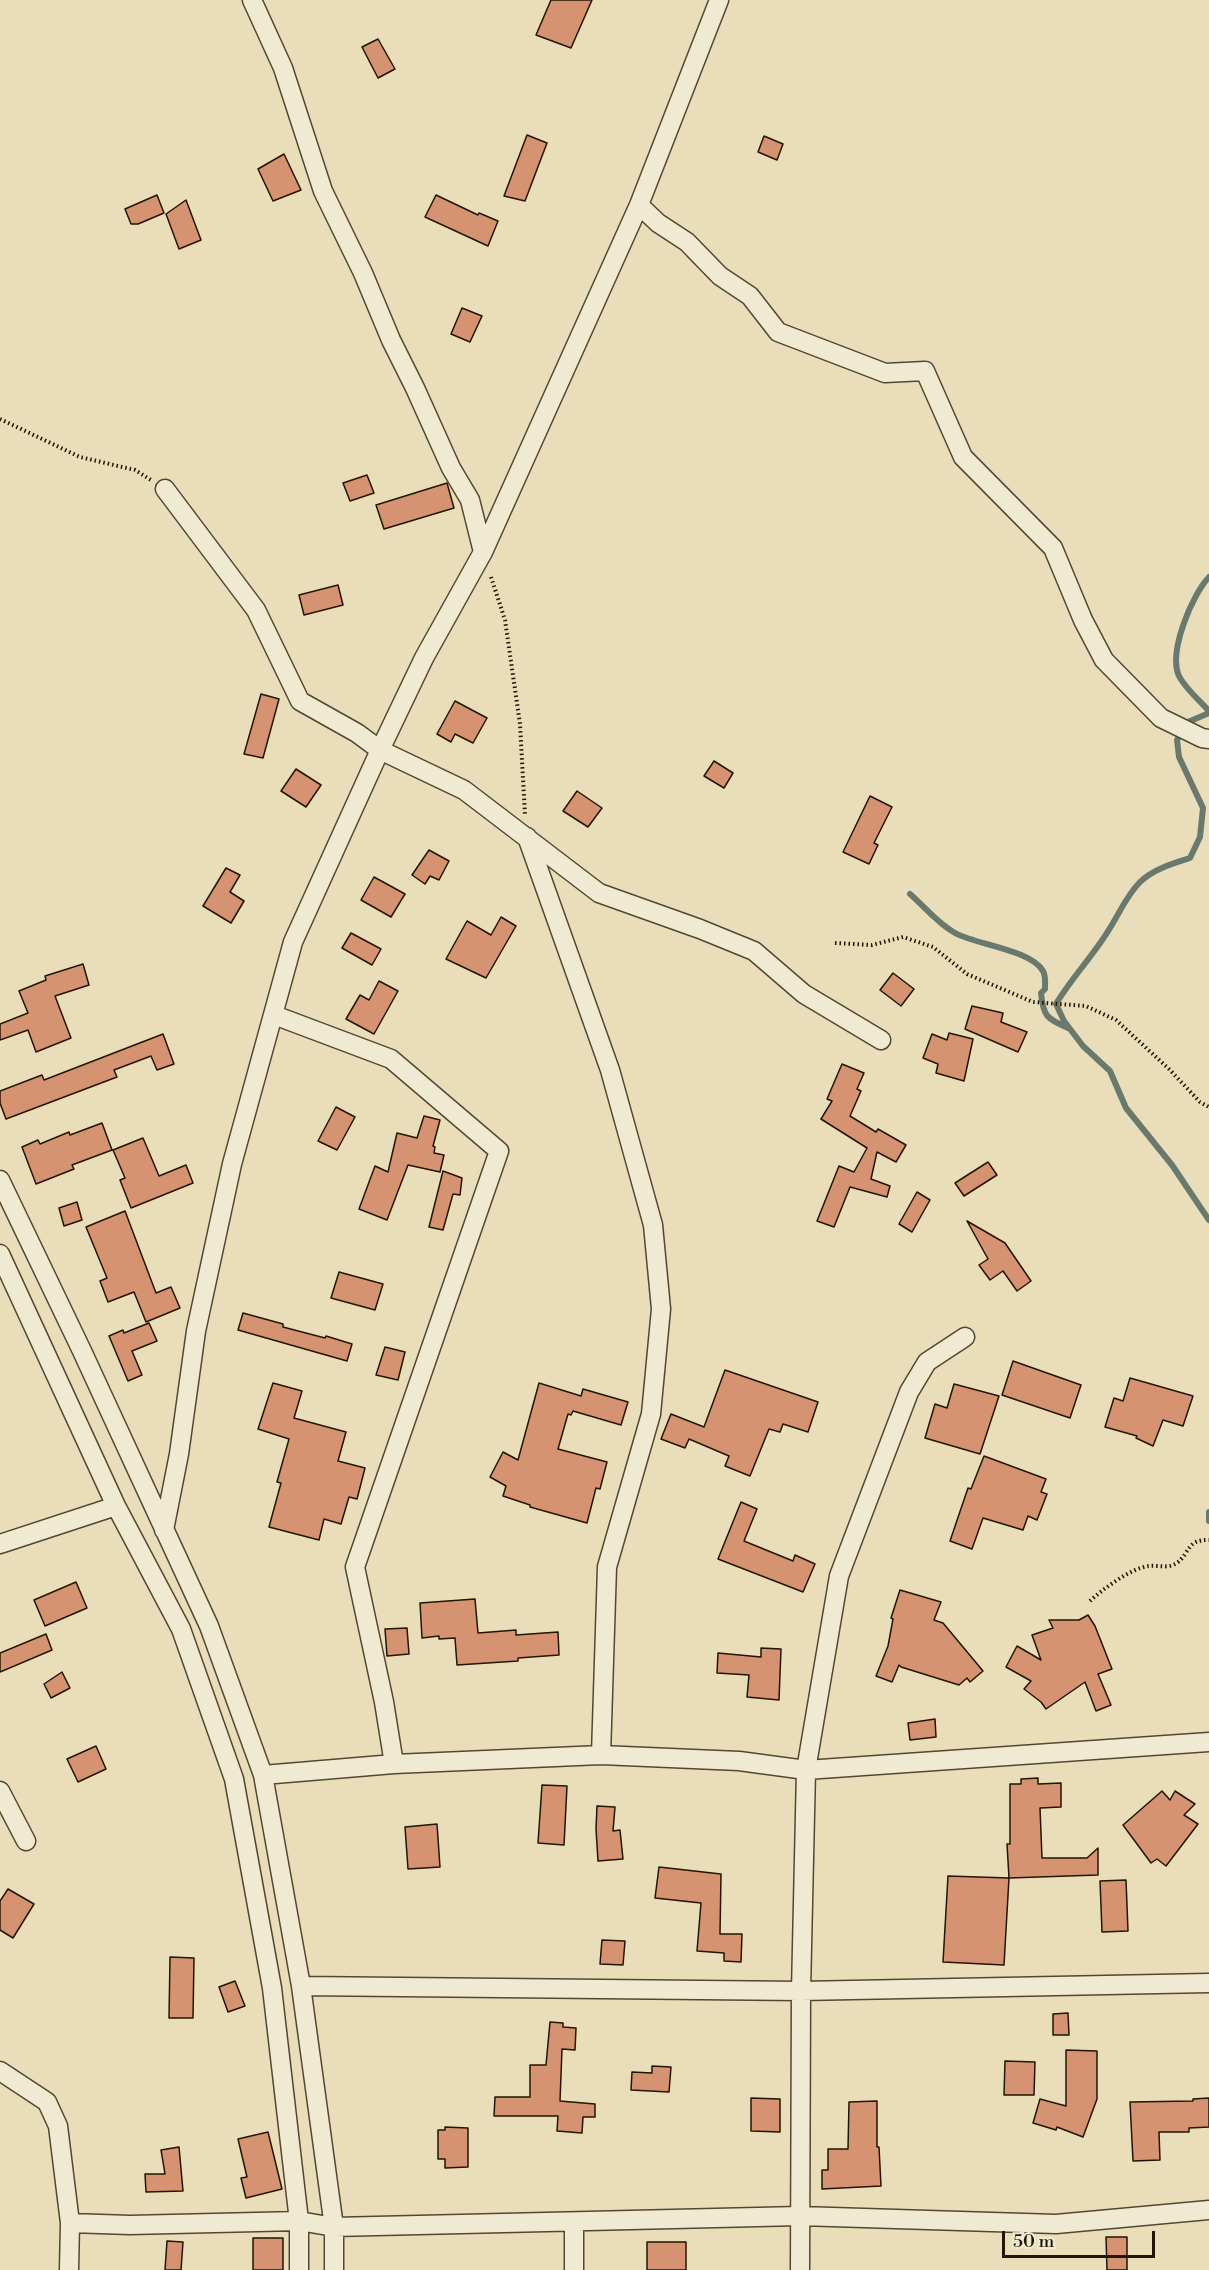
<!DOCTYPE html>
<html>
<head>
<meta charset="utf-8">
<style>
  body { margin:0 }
  #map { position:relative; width:1209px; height:2270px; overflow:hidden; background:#eadeba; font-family:"Libre Bodoni",serif }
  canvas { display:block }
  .scale { position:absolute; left:1002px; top:2231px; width:153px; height:27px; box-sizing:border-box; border:3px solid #221504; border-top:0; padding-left:8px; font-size:18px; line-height:21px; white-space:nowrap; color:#221504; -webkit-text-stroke:4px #f1ead2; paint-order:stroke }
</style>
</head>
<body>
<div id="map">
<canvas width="1209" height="2270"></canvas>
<div class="scale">50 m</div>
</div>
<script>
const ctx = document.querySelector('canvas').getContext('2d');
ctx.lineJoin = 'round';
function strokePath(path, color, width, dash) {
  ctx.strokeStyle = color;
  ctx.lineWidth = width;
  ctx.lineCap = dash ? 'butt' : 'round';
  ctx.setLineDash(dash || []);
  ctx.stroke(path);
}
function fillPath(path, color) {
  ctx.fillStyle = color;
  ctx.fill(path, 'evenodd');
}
const stream = new Path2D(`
  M1209 577C1192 595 1168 652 1179 676 1185 688 1200 701 1209 711
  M1209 713 1188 722 1177 740 1179 757 1203 808 1200 837 1190 858C1174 863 1153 869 1140 882 1127 895 1120 912 1110 928 1094 955 1072 977 1056 1004L1064 1021 1083 1046 1110 1071 1126 1108 1172 1165 1209 1220
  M910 894C925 907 937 923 955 933 977 945 1031 950 1043 971 1046 976 1045 983 1045 989L1041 993C1043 1016 1047 1019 1068 1028
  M1209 1512V1521`);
const building = new Path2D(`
  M551 0H592L571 48 536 35Z
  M378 39 395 69 378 78 362 47Z
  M527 135 547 143 525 201 504 196Z
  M764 136 783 144 777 160 758 152Z
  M284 154 301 190 273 201 258 169Z
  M157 195 164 213 138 224H131L125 209Z
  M436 195 478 215 479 213 498 221 488 246 425 217Z
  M186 200 201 240 179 249 166 214Z
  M462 308 482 316 470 342 451 334Z
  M367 475 374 493 350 501 343 483Z
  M447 483 454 508 384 529 376 505Z
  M338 585 343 605 304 615 299 595Z
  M261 694 279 699 263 758 244 754Z
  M455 701 487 718 473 743 455 734 451 742 437 734Z
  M714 761 733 773 724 788 704 776Z
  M296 769 321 785 306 807 281 791Z
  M577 791 602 808 588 827 563 811Z
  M870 796 892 807 874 843 878 845 869 864 843 852Z
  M429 850 449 861 439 880 430 876 425 884 412 875Z
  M226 868 240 875 230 892 244 901 231 923 203 906Z
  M374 877 405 894 391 917 361 900Z
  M501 917 516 926 486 978 446 959 467 921 491 935Z
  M351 933 381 949 372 965 342 948Z
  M83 964 89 985 55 996 71 1038 36 1052 28 1030 0 1040V1024L28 1013 19 991 46 980 45 976Z
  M893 973 914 989 901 1006 880 990Z
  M379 981 398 991 374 1034 346 1019 360 995 369 1000Z
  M972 1006 1003 1013 1001 1022 1027 1032 1018 1052 965 1029Z
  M949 1033 973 1039 964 1081 936 1073 938 1064 923 1058 932 1034 947 1040Z
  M163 1034 174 1064 157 1070 151 1056 114 1070 117 1077 6 1119 0 1103V1091L42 1075 44 1080Z
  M842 1064 864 1073 857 1089 861 1091 850 1116 876 1132 878 1129 906 1145 896 1162 877 1152 871 1179 890 1186 887 1197 850 1187 834 1227 817 1221 839 1166 854 1172 867 1148 821 1119 832 1101 827 1099Z
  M336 1107 355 1117 337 1150 318 1141Z
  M424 1116 440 1120 433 1146 435 1147 434 1153 444 1155 440 1172 408 1165 387 1220 359 1209 375 1166 388 1172 397 1133 417 1138Z
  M102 1123 112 1150 72 1165 74 1169 36 1184 22 1147 38 1140 40 1144 69 1132 70 1135Z
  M143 1138 159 1176 186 1165 193 1183 131 1208 120 1180 125 1178 113 1150Z
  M988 1162 997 1175 964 1196 955 1183Z
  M443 1171 462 1178 460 1195 453 1194 443 1230 429 1227Z
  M917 1192 930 1200 912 1232 899 1224Z
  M77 1202 82 1220 64 1226 59 1208Z
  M125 1211 156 1293 171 1287 180 1308 146 1322 134 1292 108 1302 100 1281 107 1278 86 1227Z
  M967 1221 1005 1243 1031 1281 1017 1291 1003 1271 990 1280 979 1265 988 1259Z
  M339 1272 383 1284 375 1310 331 1298Z
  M243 1313 283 1324V1327L325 1338 326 1336 352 1344 347 1361 238 1330Z
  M149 1323 157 1341 132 1351 142 1375 128 1381 109 1336 123 1330 124 1333Z
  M385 1347 405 1352 398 1380 376 1375Z
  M1013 1361 1081 1385 1070 1418 1002 1395Z
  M725 1370 818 1402 808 1432 783 1424 780 1432 769 1429 750 1476 725 1466 729 1456 689 1439 685 1448 661 1439 671 1414 704 1427Z
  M1130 1378 1193 1396 1183 1426 1163 1420 1153 1446 1136 1438 1137 1436 1105 1427 1114 1398 1123 1401Z
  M273 1383 302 1391 294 1418 346 1432 338 1461 365 1468 357 1499 349 1497 341 1524 324 1519 319 1540 269 1527 281 1483 277 1482 289 1439 258 1429Z
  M539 1383 581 1396 583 1389 628 1402 621 1425 573 1411 571 1415 568 1414 558 1449 607 1462 600 1489 596 1488 587 1523 530 1507V1505L503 1496 506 1486 490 1477 503 1452 518 1460Z
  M954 1384 999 1396 980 1454 925 1438 935 1404 947 1408Z
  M984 1456 1046 1479 1041 1492 1047 1494 1037 1520 1028 1516 1023 1530 983 1518 972 1549 950 1541 968 1488 971 1489Z
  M741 1502 757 1509 744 1541 793 1561 795 1555 815 1564 803 1592 718 1559Z
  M76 1582 87 1608 45 1626 34 1600Z
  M900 1590 941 1602 934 1620 943 1623 983 1671 970 1682 967 1678 959 1685 901 1667 899 1665 892 1682 876 1676 888 1646 893 1619 891 1618Z
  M475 1599 478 1633 516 1630V1635L558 1632 559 1655 518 1658V1661L457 1665 455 1638 439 1639V1636L422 1638 420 1603Z
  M1088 1615 1095 1626 1112 1669 1098 1674 1111 1705 1096 1711 1085 1682 1046 1709 1041 1702 1024 1689 1031 1681 1006 1667 1017 1646 1041 1660 1032 1635 1053 1628 1049 1620H1079Z
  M407 1628 409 1654 387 1656 385 1629Z
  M46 1634 52 1650 0 1672V1653Z
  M761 1648 781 1649 779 1700 747 1697 749 1675 717 1673 718 1653 761 1657Z
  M62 1672 70 1688 51 1698 44 1684Z
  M935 1719 936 1737 910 1740 908 1723Z
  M96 1746 106 1769 78 1782 67 1759Z
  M1038 1778V1784L1061 1783V1807L1040 1808 1042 1858H1087L1098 1848V1875L1009 1878 1007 1844H1010V1784H1021V1779Z
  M542 1785 567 1786 564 1845 538 1843Z
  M1162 1791 1170 1800 1175 1791 1195 1804 1184 1815 1198 1824 1166 1866 1157 1859 1151 1863 1123 1825Z
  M597 1806 615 1807 613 1831 620 1830 623 1859 598 1861 596 1829Z
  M437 1824 440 1867 408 1869 405 1827Z
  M659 1867 721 1874 720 1934H742L741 1962 724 1961V1953L697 1951 701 1903 655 1898Z
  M948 1876 1009 1878 1004 1965 943 1962Z
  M1126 1880 1128 1931 1102 1932 1100 1881Z
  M8 1889 34 1904 13 1938 0 1930V1901Z
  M602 1940 625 1941 623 1965 600 1964Z
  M170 1957 194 1958 193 2018H169Z
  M235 1981 245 2006 228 2012 219 1987Z
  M1068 2013 1069 2035H1053V2014Z
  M550 2022 563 2023V2027L576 2028 575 2050 562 2049 560 2101 595 2104V2117H583L582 2133 557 2131 558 2116H494L495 2097H530V2065H546Z
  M1066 2050 1097 2051V2099L1083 2137 1057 2127 1056 2130 1033 2123 1040 2099 1066 2106Z
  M1005 2061 1035 2062 1034 2095H1004Z
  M652 2066 671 2067 669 2092 631 2090 632 2072 652 2073Z
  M751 2098 780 2099V2132L751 2131Z
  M1209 2098V2127L1189 2128V2132H1159L1160 2160 1133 2161 1130 2102 1193 2101V2099Z
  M877 2101V2147H879L881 2186 822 2189V2170H828V2149H848L849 2102Z
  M445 2127 468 2128V2167L445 2168V2159H438V2130H445Z
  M268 2132 282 2189 246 2198 241 2178 247 2177 238 2139Z
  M179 2147 183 2191 146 2192 145 2174H165L161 2150Z
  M1106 2237H1127V2270H1107Z
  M253 2238H283V2270H253Z
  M167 2241 183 2242 181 2270H165Z
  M647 2242H686V2270H647Z`);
const path = new Path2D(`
  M0 419 80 457 135 470 151 480
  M491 577 505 620 520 724 525 815
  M835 943 872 945 903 937 933 947 967 974 1033 1002 1086 1006 1116 1020 1169 1069 1200 1102 1209 1107
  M1090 1601C1103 1589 1131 1568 1149 1566 1159 1565 1168 1569 1177 1563 1190 1553 1187 1539 1209 1540`);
const minor = new Path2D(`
  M252 0 283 68 323 191 363 273 391 340 415 388 451 468 470 500 483 552
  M639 205 658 223 687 242 720 276 750 296 778 332 885 373 925 371 963 457 1053 548 1083 620 1104 660 1161 718 1202 738 1209 739
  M165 489 256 610 300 701 357 733 380 750 464 790 599 893 700 929 754 951 804 994 881 1040
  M527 837 610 1070 653 1225 661 1309 651 1414 607 1567 601 1755
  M274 1015 391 1059 499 1151 355 1567 384 1702 394 1764
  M0 1180 82 1351 209 1626 263 1775 301 1986 334 2227V2270
  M0 1254 116 1506 181 1629 234 1779 272 1988 299 2221V2270
  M164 1530 179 1454 196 1331 232 1164 293 942 380 750 424 658 483 552 639 205 719 0
  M0 1544 116 1506
  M263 1775 394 1764 601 1755 739 1761 806 1770 1209 1742
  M0 1791 26 1841
  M301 1986 801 1991 1209 1983
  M0 2071 47 2102 58 2126 70 2223 69 2270
  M70 2223 130 2225 299 2221 334 2227 800 2216 1056 2224 1209 2210
  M574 2270V2222
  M800 2270 801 1991 806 1770 839 1576 909 1392 927 1362 965 1337`);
strokePath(stream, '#69796e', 6);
fillPath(building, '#d69371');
strokePath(building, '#221504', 1.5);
strokePath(minor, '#544732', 21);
strokePath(path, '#221504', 4, [1.5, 3]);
strokePath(minor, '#f1ead2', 18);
</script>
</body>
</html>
